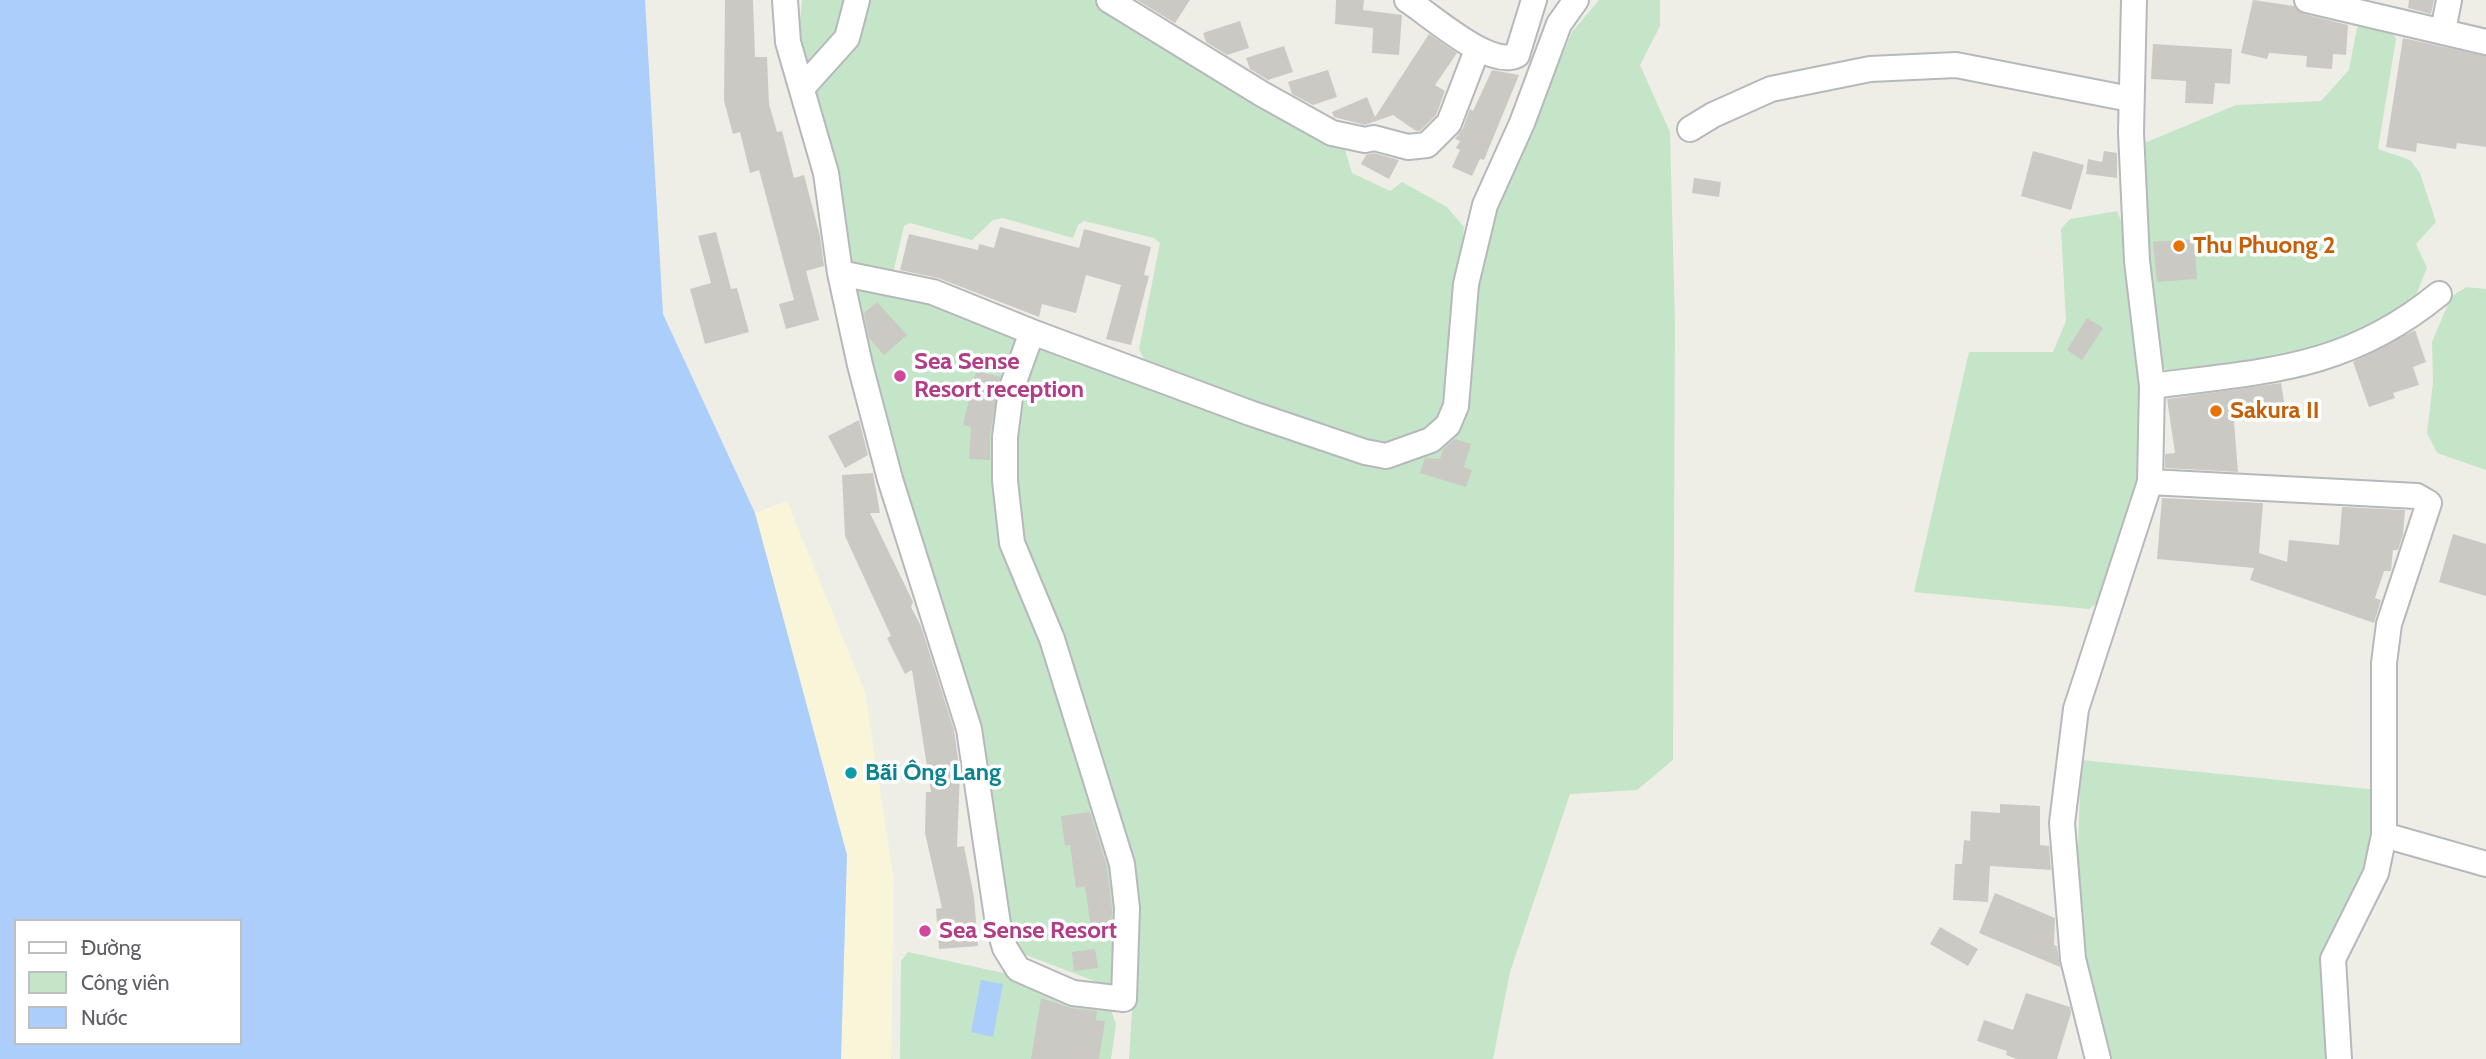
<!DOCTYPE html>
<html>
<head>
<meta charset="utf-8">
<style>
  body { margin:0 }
  #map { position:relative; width:2486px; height:1059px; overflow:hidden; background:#efeee6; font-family:Cabin,sans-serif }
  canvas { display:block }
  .legend { position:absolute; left:14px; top:919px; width:228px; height:126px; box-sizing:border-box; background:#fff; border:2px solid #bfbfc2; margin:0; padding:9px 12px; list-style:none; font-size:21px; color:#5e6066 }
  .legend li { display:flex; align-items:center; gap:14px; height:35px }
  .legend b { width:35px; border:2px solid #bfbfc2 }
</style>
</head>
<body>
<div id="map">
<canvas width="2486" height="1059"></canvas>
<ul class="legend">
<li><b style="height:9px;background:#fff"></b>Đường</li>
<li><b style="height:19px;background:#c4e5c8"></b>Công viên</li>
<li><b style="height:19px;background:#abcefb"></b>Nước</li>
</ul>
</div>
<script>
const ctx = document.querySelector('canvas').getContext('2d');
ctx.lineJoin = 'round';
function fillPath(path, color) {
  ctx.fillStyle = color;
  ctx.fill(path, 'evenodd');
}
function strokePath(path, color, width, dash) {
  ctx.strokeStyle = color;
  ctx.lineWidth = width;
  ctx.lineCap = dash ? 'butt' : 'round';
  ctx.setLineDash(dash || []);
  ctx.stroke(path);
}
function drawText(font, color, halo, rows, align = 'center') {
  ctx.font = font + ' Cabin,sans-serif';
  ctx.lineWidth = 7;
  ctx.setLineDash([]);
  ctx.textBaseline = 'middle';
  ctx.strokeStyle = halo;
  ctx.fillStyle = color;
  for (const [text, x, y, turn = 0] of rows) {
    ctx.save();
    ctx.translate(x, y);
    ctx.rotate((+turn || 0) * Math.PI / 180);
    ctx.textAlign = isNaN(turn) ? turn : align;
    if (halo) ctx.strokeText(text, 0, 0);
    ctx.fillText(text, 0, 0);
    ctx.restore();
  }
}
const green = new Path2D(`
  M802 0H1094L1345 150 1352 173 1390 191 1402 182 1447 207 1464 227 1445 406 1423 435 1388 446 1351 439 1210 389 1144 359 1139 349 1160 243 1154 238 1084 221 1078 225 1073 238 1003 218 993 220 972 240 910 223 904 226 894 269 885 274 852 268 846 254 833 152 799 34Z
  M1599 0H1660V26L1640 65 1670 132 1675 324 1673 760 1637 790 1570 794 1510 972 1493 1059H1129L1133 996 1021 953 1004 926 852 292 863 283 903 290 1363 462 1436 444 1494 215 1572 32Z
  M2365 22 2391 29 2396 39 2378 149 2410 160 2420 173 2436 222 2416 244 2427 268 2414 300 2364 332 2310 351 2172 375 2158 363 2137 146 2236 105 2321 101 2349 70 2357 28Z
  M2117 211 2123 225 2142 369 2141 471 2105 597 2089 609 1914 592 1969 352H2053L2066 321 2061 229 2070 219Z
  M2466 287 2486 289V470L2437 453 2427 433 2433 383 2432 342 2451 297Z
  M2081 760 2379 790 2369 873 2325 948 2331 1059H2109L2090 991 2077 878Z
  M908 952 1012 975 1016 982 1110 1006 1116 1025 1111 1059H900L901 961Z`);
const sand = new Path2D(`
  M787 501 865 692 894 881 891 1059H841L847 855 755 513Z`);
const water = new Path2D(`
  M0 0H645L663 314 755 513 847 855 841 1059H0ZM16 921H240V1043H16Z
  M981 980 1003 984 993 1037 971 1032Z`);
const building = new Path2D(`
  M725 0H753L755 57H767L769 104 777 132 782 131 794 178 804 175 820 236 824 266 806 271 819 320 786 329 779 304 794 300 759 170 750 173 740 132 733 134 724 101Z
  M1137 0H1190L1175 23Z
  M1336 0H1364L1363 10 1402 15 1399 55 1372 53 1373 28 1335 24Z
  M2253 0 2294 6 2304 14 2348 25 2346 55 2333 54 2332 69 2306 67 2307 56 2269 53 2267 59 2241 53Z
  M2409 0H2434L2431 14 2408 8Z
  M1240 21 1249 48 1227 55 1206 42 1203 33Z
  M1429 34 1457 53 1435 85 1445 91 1436 115 1420 131H1416L1393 115 1365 125 1334 117 1332 112 1367 97 1375 117Z
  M2403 38 2486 56V147L2457 143 2456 149 2417 143 2416 152 2386 147Z
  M2153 44 2232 49 2230 84 2215 83 2213 104 2185 103 2186 81 2151 79Z
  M1284 46 1293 72 1268 80 1250 69 1246 58Z
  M1328 70 1337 97 1313 105 1292 94 1288 82Z
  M1492 70 1519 75 1484 160 1480 159 1472 176 1452 167 1460 150 1456 148 1460 141 1455 139 1463 128 1470 109 1473 111Z
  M2033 151 2084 165 2071 210 2021 196Z
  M2104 151 2117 153V178L2086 174 2088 159 2102 162Z
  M1374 153 1399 160 1389 179 1361 164 1366 155Z
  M1694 178 1721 182 1719 197 1692 193Z
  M1000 227 1079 248 1084 229 1151 247 1144 275 1149 276 1131 345 1106 339 1121 285 1086 275 1076 313 1042 304 1039 317 938 278 900 270 909 234 978 250 979 244 994 248Z
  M716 232 731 289 737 288 749 332 705 344 690 289 711 283 698 236Z
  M2194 239 2197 279 2157 282 2153 242Z
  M877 302 907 335 884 355 869 338 864 313Z
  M2087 318 2103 328 2082 360 2067 350Z
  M2415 330 2426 362 2413 367 2419 385 2393 393 2395 398 2369 407 2353 362Z
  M976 371 1000 377 990 435V460L969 459 971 427 963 425Z
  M2281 383 2286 414 2234 422 2238 472 2165 468V454L2175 453 2167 399Z
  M859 420 868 455 845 468 828 436Z
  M1455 439 1471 444 1464 467 1472 470 1466 487 1420 473 1425 458 1440 459 1443 449Z
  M873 473 880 513H870L913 602 911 607 921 626 954 730 960 773 957 847 964 846 974 897 978 946 939 949 936 909 942 908 925 833 926 792H931L912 670 905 674 887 638 891 636 845 536 842 475Z
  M2162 498 2263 503 2259 553 2287 562 2289 540 2339 545 2342 507 2405 510 2403 535 2398 550H2393L2391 571H2384L2375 598 2381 600 2374 623 2250 580 2254 568 2157 559Z
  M2453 534 2486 544V596L2439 582Z
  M2000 804 2040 806V845L2049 846 2051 870 1990 866 1988 902 1953 900 1955 864H1962L1964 840 1970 841 1971 811 2000 813Z
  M1090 812 1107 867 1112 909 1111 932 1092 935 1085 886 1076 888 1070 845 1065 846 1061 816Z
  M1995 893 2055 918 2054 945 2057 946 2060 967 1979 933Z
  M1940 927 1978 949 1968 966 1930 944Z
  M1095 949 1098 968 1074 971 1072 952Z
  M2026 993 2070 1007 2071 1013 2057 1059H2017L2006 1055 2007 1051 1977 1041 1984 1020 2013 1030Z
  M1041 998 1071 1008 1097 1011 1096 1020 1105 1021 1099 1059H1031Z`);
const minor = new Path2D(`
  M785 0 788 42 826 173 840 273 933 292 1032 332
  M1109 0 1262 94 1332 133 1365 140 1374 138 1408 147 1427 145 1449 123 1477 50
  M1407 0C1432 16 1490 69 1517 55L1534 0
  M2307 0 2486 42
  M2443 31 2449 0
  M803 87 847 38 857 0
  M1690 129 1713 115 1771 89 1870 69 1956 65 2130 99
  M840 273 860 365 890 479 969 729 998 924 1005 948 1018 969 1073 993 1124 999 1127 908 1122 864 1052 639 1012 543 1005 481V437L1011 390 1032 332 1250 413 1365 452 1386 456 1431 440 1448 425 1456 406 1466 284 1485 205 1522 123 1559 24 1576 0
  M2152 386C2265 371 2346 370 2439 294
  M2150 482 2417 496 2429 503 2389 624 2384 663V835L2376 873 2333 959 2339 1059
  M2384 835 2486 864
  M2098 1059 2073 959 2062 823 2076 709 2150 482 2152 386 2137 261 2131 132 2134 0`);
const markers = [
  [2179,246,7,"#e8710a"],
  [900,376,7,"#d1479c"],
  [2216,411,7,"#e8710a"],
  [851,773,7,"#0f9aa8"],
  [925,931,7,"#d1479c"]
];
const foodNames = [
  ["Thu Phuong 2",2193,246],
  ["Sakura II",2230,411]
];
const hotelNames = [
  ["Sea Sense",914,362],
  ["Resort reception",914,390],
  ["Sea Sense Resort",939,931]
];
const cultureNames = [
  ["Bãi Ông Lang",865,773]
];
fillPath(green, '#c4e5c8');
fillPath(sand, '#f9f5d8');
fillPath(water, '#abcefb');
fillPath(building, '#cbc9c3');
strokePath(minor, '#b6b8bc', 28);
strokePath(minor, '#fff', 24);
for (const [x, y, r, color] of markers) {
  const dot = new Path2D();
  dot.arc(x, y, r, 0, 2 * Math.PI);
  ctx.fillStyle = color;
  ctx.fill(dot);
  strokePath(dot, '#fff', 2.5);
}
drawText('bold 24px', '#c56008', '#fff', foodNames, 'left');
drawText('bold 24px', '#b23c85', '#fff', hotelNames, 'left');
drawText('bold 24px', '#0d838f', '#fff', cultureNames, 'left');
</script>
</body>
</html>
